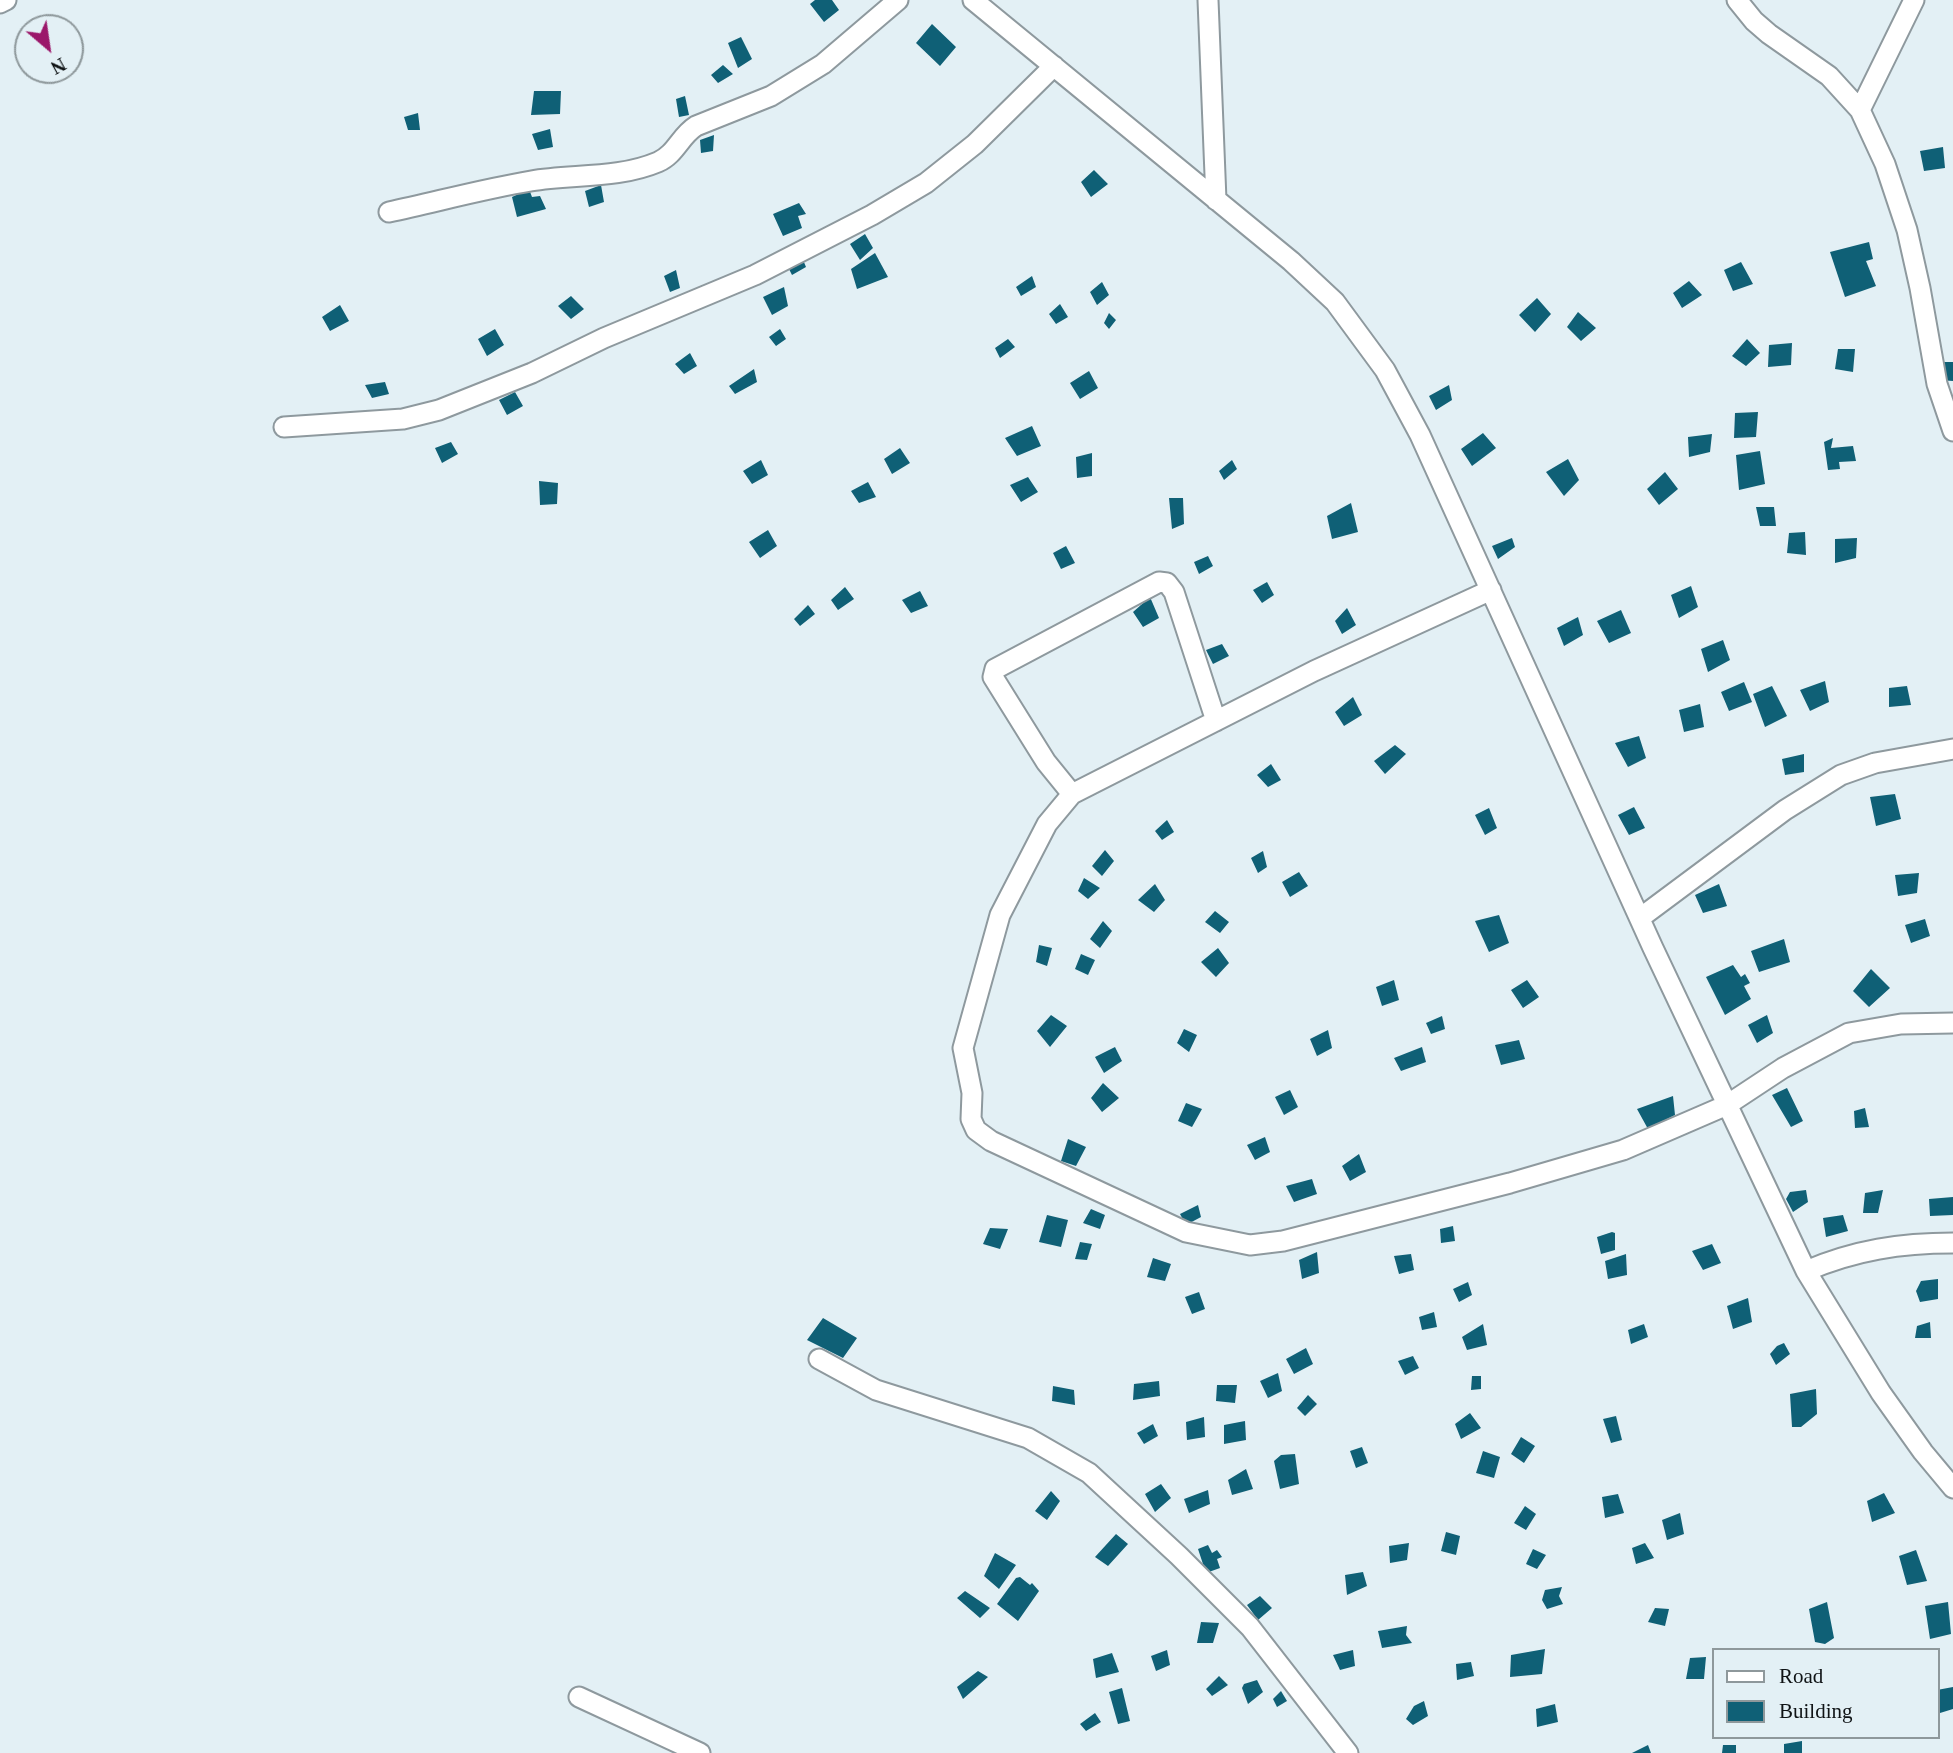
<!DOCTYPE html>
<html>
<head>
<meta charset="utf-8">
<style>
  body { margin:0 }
  #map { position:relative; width:1953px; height:1753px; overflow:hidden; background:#e3f0f5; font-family:"Times New Roman",serif }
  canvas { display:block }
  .legend { position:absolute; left:1712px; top:1648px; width:228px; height:91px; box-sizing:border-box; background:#e3f0f5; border:2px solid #8e989b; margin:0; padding:9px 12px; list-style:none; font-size:21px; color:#0f1315 }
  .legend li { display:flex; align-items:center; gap:14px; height:35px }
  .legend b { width:35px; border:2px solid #8e989b }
  .north { position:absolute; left:14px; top:14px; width:70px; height:70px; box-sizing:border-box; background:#e3f0f5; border:2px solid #8e989b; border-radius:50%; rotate:151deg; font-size:19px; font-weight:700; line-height:28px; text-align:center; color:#0f1315 }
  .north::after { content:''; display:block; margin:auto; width:24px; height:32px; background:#9b176a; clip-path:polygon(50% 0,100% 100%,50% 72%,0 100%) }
</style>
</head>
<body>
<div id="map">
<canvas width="1953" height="1753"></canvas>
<ul class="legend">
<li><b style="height:9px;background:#fff"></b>Road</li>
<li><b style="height:19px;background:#0f6076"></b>Building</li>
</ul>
<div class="north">N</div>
</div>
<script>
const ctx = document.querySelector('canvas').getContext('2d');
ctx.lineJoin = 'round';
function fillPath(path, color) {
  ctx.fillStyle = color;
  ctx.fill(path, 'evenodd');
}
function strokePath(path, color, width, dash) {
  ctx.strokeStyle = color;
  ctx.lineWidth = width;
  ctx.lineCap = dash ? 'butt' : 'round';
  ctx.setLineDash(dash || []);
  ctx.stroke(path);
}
const building = new Path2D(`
  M815 0H832L839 10 824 22 810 4Z
  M932 24 956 47 940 66 916 43Z
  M741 37 752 59 738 68 728 43Z
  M723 65 733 74 718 83 711 75Z
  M534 91H561L560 114 531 115Z
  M685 96 689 115 679 117 676 99Z
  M418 113 420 130H408L404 117Z
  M550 129 553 147 538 150 532 134Z
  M714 135 713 151 701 153 700 140Z
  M1943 147 1945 168 1924 171 1920 151Z
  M1094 170 1108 184 1091 197 1081 182Z
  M601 185 604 202 589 207 585 191Z
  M529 189 532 197 540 196 546 209 517 217 512 197Z
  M799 203 806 214 798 216 802 228 783 236 773 214Z
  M865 234 873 248 860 260 850 244Z
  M1869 242 1873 259 1866 261 1876 286 1845 297 1830 252Z
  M875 253 888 277 857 289 851 269Z
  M801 255 806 267 792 275 788 267Z
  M1741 262 1753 284 1733 291 1724 270Z
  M676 270 680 288 670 292 664 276Z
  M1032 276 1036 287 1021 296 1016 287Z
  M1689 281 1702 295 1682 308 1673 293Z
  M1102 282 1109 295 1097 305 1090 292Z
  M784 287 788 306 772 315 763 297Z
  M571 296 584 309 571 319 558 306Z
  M1537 298 1551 314 1535 332 1519 315Z
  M1060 304 1068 317 1056 324 1049 314Z
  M340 305 349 321 330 331 322 317Z
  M1578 312 1596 328 1581 341 1567 327Z
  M1109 313 1116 320 1109 329 1104 323Z
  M495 329 504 345 487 356 478 339Z
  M780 329 786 339 776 346 769 337Z
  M1008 339 1015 347 1000 358 995 348Z
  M1747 339 1760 353 1746 366 1732 356Z
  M1792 343 1791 365 1768 367 1769 345Z
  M1838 349H1855L1853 372 1835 369Z
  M690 353 697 366 684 374 675 364Z
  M1941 362H1953V381L1939 380Z
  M754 369 757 382 735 394 729 386Z
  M1089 371 1098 388 1080 399 1070 383Z
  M385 382 389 394 372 398 365 385Z
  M1449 385 1452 400 1436 410 1429 396Z
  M515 392 523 406 507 415 499 400Z
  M1758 412 1756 437 1734 438 1735 413Z
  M1032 426 1041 446 1017 456 1005 438Z
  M1483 433 1496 448 1472 466 1461 449Z
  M1712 434 1710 452 1689 457 1688 437Z
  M1833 438 1831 448 1853 446 1856 461 1839 462 1840 469 1828 470 1824 442Z
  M451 442 458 454 442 463 435 448Z
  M900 448 910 463 892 474 884 459Z
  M1760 451 1765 484 1739 490 1736 455Z
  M1092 453V476L1077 478 1076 457Z
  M1568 459 1579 480 1564 496 1546 472Z
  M761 460 768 475 752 484 743 471Z
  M1232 460 1237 469 1224 480 1219 471Z
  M1665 472 1678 489 1659 505 1647 489Z
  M1028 477 1038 492 1021 502 1010 485Z
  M539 481 558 483 557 504 540 505Z
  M868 482 876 497 859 503 851 491Z
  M1169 498H1183L1184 524 1172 529Z
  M1351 503 1358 532 1332 539 1327 516Z
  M1756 507H1774L1776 526H1760Z
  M768 530 777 546 760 558 749 542Z
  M1805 532 1806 555 1787 553 1789 533Z
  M1512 538 1515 547 1498 559 1492 546Z
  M1857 538 1856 558 1835 563V539Z
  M1066 546 1075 563 1061 569 1053 553Z
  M1208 556 1213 566 1199 574 1194 562Z
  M1267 582 1274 595 1262 603 1253 590Z
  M1691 586 1698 607 1679 618 1671 595Z
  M845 587 854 599 838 610 831 600Z
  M920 591 928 606 911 613 902 600Z
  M1150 597 1159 618 1143 627 1133 612Z
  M808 605 815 614 800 626 794 619Z
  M1347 608 1356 625 1342 634 1335 621Z
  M1621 610 1631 633 1609 643 1597 621Z
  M1578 617 1583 635 1564 646 1557 628Z
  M1723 640 1730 660 1708 672 1701 649Z
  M1222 644 1229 656 1213 664 1206 650Z
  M1825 681 1829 702 1810 711 1800 690Z
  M1744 682 1752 702 1729 711 1721 692Z
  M1772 686 1787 716 1765 727 1753 694Z
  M1907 686 1911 705 1889 707V688Z
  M1353 697 1362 715 1344 726 1335 712Z
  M1700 704 1704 727 1684 732 1679 710Z
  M1639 736 1646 758 1628 767 1615 743Z
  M1395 745 1406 754 1385 774 1374 761Z
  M1804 754V772L1785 775 1782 759Z
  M1271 764 1281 780 1268 787 1257 775Z
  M1895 794 1901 819 1876 826 1870 797Z
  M1634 807 1645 828 1629 835 1618 815Z
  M1489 808 1497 828 1485 835 1475 815Z
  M1167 820 1174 832 1162 840 1155 831Z
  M1105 850 1114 861 1102 876 1092 866Z
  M1263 851 1267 867 1258 873 1251 858Z
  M1299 872 1308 886 1290 897 1282 882Z
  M1919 873 1917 893 1898 896 1895 875Z
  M1084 878 1100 888 1088 899 1078 891Z
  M1155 884 1165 900 1154 912 1138 900Z
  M1719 884 1727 906 1703 913 1695 895Z
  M1215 911 1229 922 1220 933 1205 922Z
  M1499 915 1509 943 1489 952 1475 921Z
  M1925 919 1930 936 1911 943 1905 925Z
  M1103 921 1112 931 1100 948 1090 939Z
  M1784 939 1790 962 1759 972 1751 951Z
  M1039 945 1052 948 1047 966 1036 962Z
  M1218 948 1229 963 1216 977 1201 962Z
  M1081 954 1095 960 1088 975 1075 969Z
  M1733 965 1741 977 1745 974 1750 983 1744 986 1751 999 1725 1015 1706 977Z
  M1871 969 1890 988 1869 1007 1853 991Z
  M1394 980 1399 1000 1382 1006 1376 987Z
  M1527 980 1539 997 1523 1008 1511 990Z
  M1051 1015 1067 1026 1050 1047 1037 1031Z
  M1767 1015 1773 1033 1757 1043 1748 1025Z
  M1442 1016 1445 1029 1431 1034 1426 1023Z
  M1184 1029 1197 1035 1189 1052 1177 1043Z
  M1328 1030 1332 1048 1317 1056 1310 1039Z
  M1519 1040 1525 1059 1501 1065 1495 1045Z
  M1115 1047 1122 1061 1104 1073 1095 1057Z
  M1422 1047 1426 1062 1401 1071 1394 1058Z
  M1103 1083 1119 1098 1102 1112 1091 1098Z
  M1787 1088 1803 1121 1791 1127 1772 1095Z
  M1290 1090 1298 1107 1284 1115 1275 1097Z
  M1673 1096 1675 1115 1648 1129 1637 1109Z
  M1186 1103 1202 1109 1192 1127 1178 1121Z
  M1865 1108 1869 1127 1855 1128 1854 1111Z
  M1265 1137 1270 1152 1255 1160 1247 1145Z
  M1068 1139 1086 1147 1076 1166 1061 1161Z
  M1359 1154 1366 1172 1350 1181 1342 1166Z
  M1312 1179 1317 1194 1294 1202 1286 1186Z
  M1806 1190 1808 1202 1793 1212 1786 1199 1790 1192Z
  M1883 1190 1878 1213H1863L1865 1193Z
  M1953 1197V1215L1930 1216 1929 1199Z
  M1198 1205 1201 1217 1186 1225 1180 1214Z
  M1091 1209 1105 1215 1100 1229 1083 1223Z
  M1047 1215 1068 1220 1061 1247 1039 1242Z
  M1843 1215 1848 1231 1826 1237 1823 1218Z
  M1453 1226 1455 1241 1441 1243 1440 1229Z
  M990 1228 1008 1229 1000 1249 983 1244Z
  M1612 1232 1615 1233V1250L1601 1254 1597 1237Z
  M1080 1242 1092 1244 1087 1260 1075 1259Z
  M1712 1244 1721 1263 1703 1270 1692 1251Z
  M1317 1252 1319 1273 1302 1279 1299 1260Z
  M1411 1254 1414 1270 1399 1274 1394 1256Z
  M1626 1254 1627 1275 1608 1279 1605 1261Z
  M1153 1258 1171 1264 1165 1281 1147 1277Z
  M1938 1279V1299L1920 1302 1916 1291 1921 1281Z
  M1468 1282 1472 1295 1459 1302 1453 1289Z
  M1199 1292 1205 1309 1192 1314 1185 1297Z
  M1748 1298 1752 1322 1733 1329 1727 1306Z
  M1434 1312 1437 1327 1422 1330 1419 1317Z
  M823 1318 857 1338 843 1358 807 1340Z
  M1930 1322 1931 1338H1915L1917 1326Z
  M1483 1324 1487 1345 1467 1350 1462 1337Z
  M1644 1324 1648 1337 1631 1344 1628 1330Z
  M1784 1343 1790 1354 1776 1365 1770 1354 1777 1346Z
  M1306 1348 1313 1364 1294 1374 1286 1359Z
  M1413 1356 1419 1368 1405 1375 1398 1361Z
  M1278 1373 1282 1391 1268 1398 1260 1381Z
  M1472 1376H1481V1389L1471 1390Z
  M1159 1381 1160 1396 1133 1400 1134 1384Z
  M1217 1385H1237L1235 1403 1216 1401Z
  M1053 1386 1074 1390 1075 1405 1052 1401Z
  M1816 1389 1817 1414 1801 1427H1792L1790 1394Z
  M1308 1395 1317 1404 1305 1416 1297 1408Z
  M1470 1413 1481 1428 1461 1439 1455 1424Z
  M1616 1416 1622 1440 1611 1443 1603 1419Z
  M1204 1417 1205 1437 1187 1440 1186 1422Z
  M1245 1421 1246 1440 1224 1444V1425Z
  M1153 1424 1158 1436 1144 1444 1137 1433Z
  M1521 1437 1535 1446 1524 1463 1511 1454Z
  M1362 1447 1368 1463 1356 1468 1350 1451Z
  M1483 1451 1500 1457 1494 1478 1476 1473Z
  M1295 1454 1299 1484 1280 1489 1274 1461 1281 1455Z
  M1246 1469 1253 1489 1232 1495 1228 1480Z
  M1161 1484 1171 1498 1155 1512 1145 1494Z
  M1208 1490 1210 1504 1189 1513 1184 1499Z
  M1051 1491 1060 1501 1047 1520 1035 1511Z
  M1884 1493 1895 1513 1872 1522 1867 1501Z
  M1618 1494 1624 1513 1605 1518 1602 1497Z
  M1525 1506 1536 1514 1526 1530 1514 1523Z
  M1680 1513 1684 1534 1667 1540 1662 1520Z
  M1446 1532 1460 1536 1456 1555 1441 1551Z
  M1116 1534 1128 1544 1108 1566 1095 1557Z
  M1409 1543 1407 1560 1390 1563 1389 1546Z
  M1645 1543 1654 1558 1636 1564 1632 1548Z
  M1208 1545 1212 1553 1217 1550 1222 1557 1217 1559 1220 1568 1206 1573 1198 1549Z
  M1533 1549 1546 1555 1537 1569 1526 1564Z
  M1916 1550 1927 1581 1907 1585 1899 1556Z
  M995 1553 1016 1565 999 1589 984 1576Z
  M1363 1572 1367 1586 1347 1595 1345 1575Z
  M1020 1577 1030 1585 1032 1583 1039 1591 1018 1621 997 1604 1016 1578Z
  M1562 1587 1559 1596 1563 1604 1547 1609 1542 1600 1545 1590Z
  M965 1591 990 1608 980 1618 957 1598Z
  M1260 1596 1272 1608 1258 1620 1247 1605Z
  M1827 1602 1834 1638 1825 1644 1815 1642 1809 1609Z
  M1948 1602 1951 1634 1930 1639 1925 1606Z
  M1655 1608 1669 1609 1665 1626 1648 1622Z
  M1201 1622 1219 1623 1213 1643H1197Z
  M1407 1626 1406 1635 1412 1643 1382 1648 1378 1631Z
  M1545 1649 1542 1674 1510 1677 1511 1655Z
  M1167 1650 1170 1665 1156 1671 1151 1656Z
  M1353 1650 1355 1666 1340 1670 1333 1655Z
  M1112 1653 1119 1672 1096 1678 1093 1659Z
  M1706 1657 1704 1679H1686L1690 1658Z
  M1471 1662 1474 1676 1457 1680 1456 1664Z
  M978 1671 988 1677 963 1699 957 1687Z
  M1219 1676 1228 1685 1212 1696 1206 1689Z
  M1257 1680 1263 1692 1248 1704 1242 1688 1244 1684Z
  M1953 1687V1709L1940 1713 1937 1690Z
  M1122 1688 1130 1721 1118 1724 1109 1692Z
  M1281 1691 1287 1701 1277 1707 1273 1699Z
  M1424 1701 1428 1716 1413 1725 1406 1719 1414 1706Z
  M1555 1704 1558 1722 1537 1727 1536 1709Z
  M1095 1713 1101 1722 1086 1731 1080 1724Z
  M1802 1741V1753H1784V1744Z
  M1648 1745 1651 1753H1632Z
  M1723 1745H1736V1753H1722Z`);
const street = new Path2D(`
  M973 0 1291 261 1335 302 1385 370 1420 435 1653 948 1806 1271 1881 1393 1923 1452 1953 1488
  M1208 0 1216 200
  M1737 0 1754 21 1769 34 1829 76 1860 110 1885 164 1907 230 1920 288 1937 384 1953 431
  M0 3 6 0
  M1860 110 1914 0
  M389 212C436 202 483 189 531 181 572 174 618 179 658 162 676 154 680 136 696 126L771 96 823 64 898 0
  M284 427 403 419 439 410 532 373 604 338 755 275 872 215 926 183 975 144 1054 66
  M1491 590 1314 671 1072 794 1047 824 1000 915 963 1048 972 1093 971 1119 976 1130 991 1141 1186 1232 1250 1245 1283 1241 1510 1183 1623 1150 1727 1105 1783 1068 1849 1033 1901 1024 1953 1023
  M1072 794 1046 762 993 677 995 669 1159 582 1167 583 1174 592 1216 721
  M1640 918 1785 810 1841 775 1875 763 1953 749
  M1806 1271C1855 1250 1901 1243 1953 1243
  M819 1359 876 1390 1028 1438 1089 1473 1179 1556 1250 1627 1348 1753
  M579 1697 700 1753`);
fillPath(building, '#0f6076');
strokePath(street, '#8e999e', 23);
strokePath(street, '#fff', 19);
</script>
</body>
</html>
